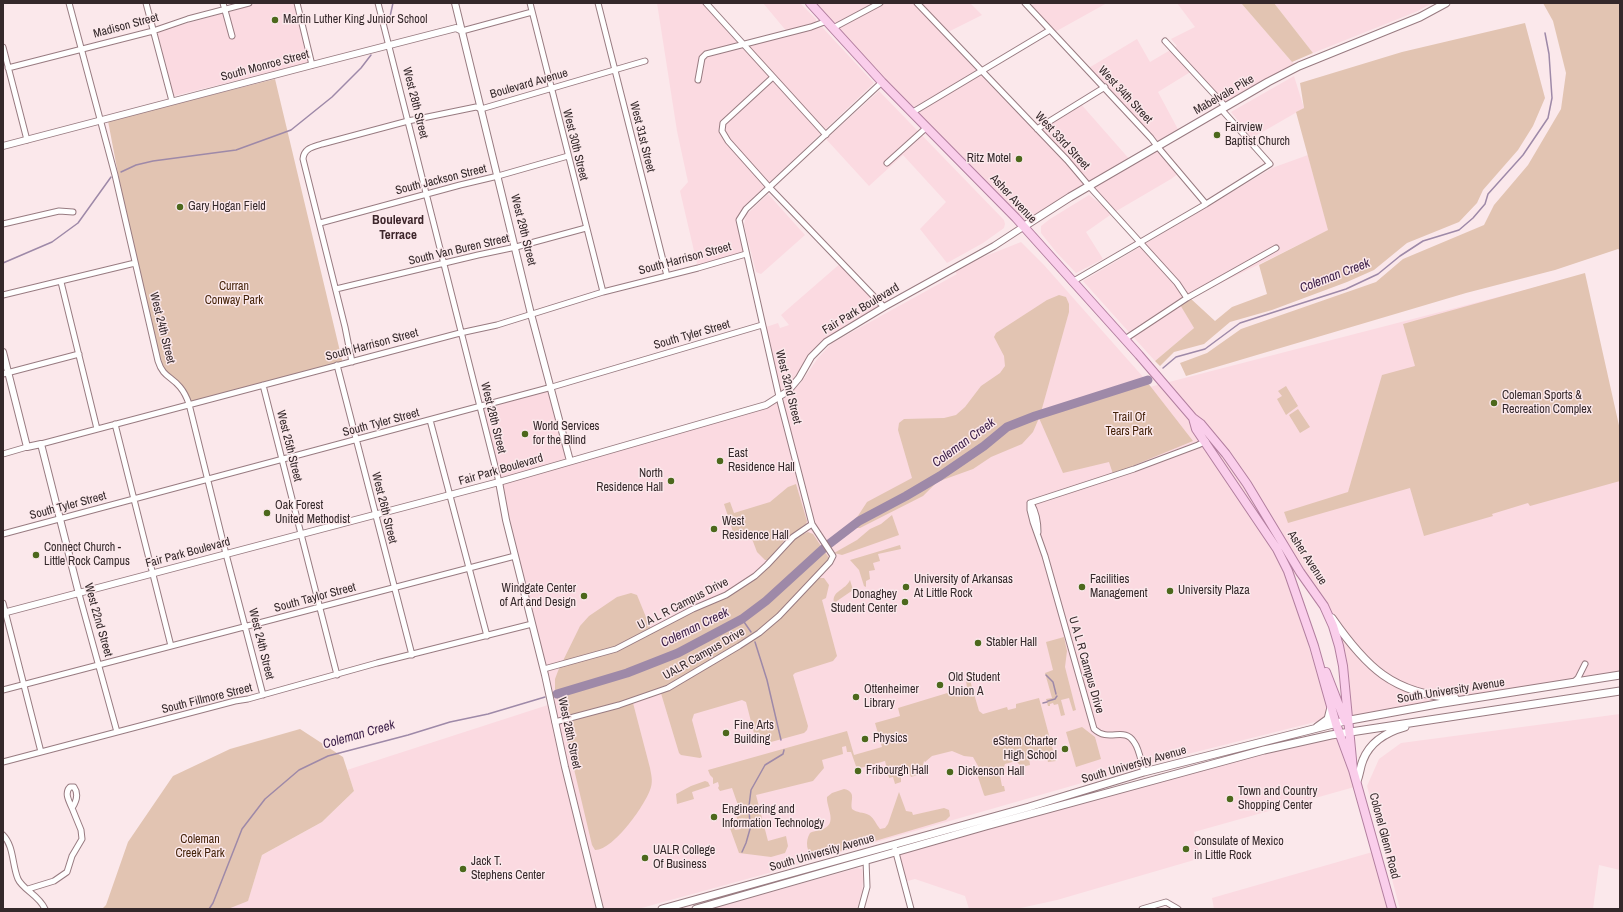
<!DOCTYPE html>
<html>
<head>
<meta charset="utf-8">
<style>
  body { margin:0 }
  #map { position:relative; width:1623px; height:912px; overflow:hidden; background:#fbe8eb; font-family:"Archivo Narrow",sans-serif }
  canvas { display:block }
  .frame { position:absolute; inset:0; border:4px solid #34282a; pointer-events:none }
</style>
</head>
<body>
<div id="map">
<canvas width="1623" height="912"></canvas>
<div class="frame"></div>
</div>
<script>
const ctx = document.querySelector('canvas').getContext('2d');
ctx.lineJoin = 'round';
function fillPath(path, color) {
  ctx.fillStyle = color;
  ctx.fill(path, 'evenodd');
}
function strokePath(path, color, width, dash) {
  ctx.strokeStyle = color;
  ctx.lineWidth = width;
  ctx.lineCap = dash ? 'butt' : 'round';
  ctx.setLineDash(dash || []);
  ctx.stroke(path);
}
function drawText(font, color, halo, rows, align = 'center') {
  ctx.font = font + ' "Archivo Narrow",sans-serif';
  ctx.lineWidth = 3;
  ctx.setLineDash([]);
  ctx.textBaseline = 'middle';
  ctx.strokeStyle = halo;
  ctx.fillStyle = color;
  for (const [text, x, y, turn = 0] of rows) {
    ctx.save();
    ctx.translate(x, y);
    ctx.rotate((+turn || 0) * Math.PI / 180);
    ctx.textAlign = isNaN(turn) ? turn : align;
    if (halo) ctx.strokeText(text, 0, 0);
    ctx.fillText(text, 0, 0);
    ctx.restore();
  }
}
const built = new Path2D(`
  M258 3H296L311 62 174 96 157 32Z
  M657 3H706L743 44 822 27 874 83 768 184 742 214 739 220 746 254 698 268 680 191 688 182 677 131Z
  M763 3H800L816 19V23L788 33Z
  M810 3H970L982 15 946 33 1037 129 1080 103 1131 161 1156 147 1087 69 1137 39 1150 62 1177 46 1171 39 1195 27 1177 3H1241L1292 62 1299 66 1225 106 1192 71 1158 92 1180 133 1157 146 1179 173 1171 179 1113 213 1086 232 1103 259 1076 273 1057 253 1041 233V226L1050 219 1089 195 1110 211 1089 186 1023 227Z
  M1035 3H1107L1053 33 1029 7Z
  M1274 3H1432L1418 11 1313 53Z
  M1294 76 1304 108 1252 138 1231 112Z
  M879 91 1004 220 1005 224 1004 228 983 243 947 263 920 229 946 202 903 155 869 186 826 139Z
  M1308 155 1329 230 1180 303 1194 328 1155 361 1083 281 1272 168Z
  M768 194 805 235 761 274 756 272 744 225 746 215Z
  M1021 242 1044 265 1144 378 1051 408 1053 412 1583 275 1620 437V676L1348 721 1336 635 1300 572 1287 578 1331 718 1148 764 765 874 638 909H228L248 900 262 855 322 822 354 791 347 770 551 704 479 407 551 387 571 461 780 401 800 384 818 358 832 343 957 274 953 269Z
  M842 262 884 307 826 342 799 378 780 397 763 328 778 323 780 328 789 325 781 315Z
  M1620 714V870L1599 865 1593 909H1400L1367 786 1379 759 1401 743Z
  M1340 734 1358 786 1194 832 1201 858 1057 900 1016 909H969L965 896 915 879 904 882 896 852 1147 781Z
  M1376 851 1392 909H1214L1212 898Z
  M857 868 862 869 863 879 862 891 857 909H710Z`);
const green = new Path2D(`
  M1241 3H1274L1313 53 1292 62Z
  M1543 3H1620V250L1618 249 1555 270 1466 293 1186 376 1180 363 1207 353 1241 329 1376 282 1403 259 1484 225 1494 205 1528 165 1561 109 1566 73 1553 21Z
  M1525 23 1545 98 1533 126 1518 150 1483 190 1477 203 1459 222 1407 243 1374 270 1347 282 1272 310 1230 322 1204 344 1174 352 1160 366 1155 361 1194 328 1179 303 1190 298 1215 321 1232 307 1267 294 1259 265 1328 230 1296 112 1304 108 1300 83 1402 52Z
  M275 79 343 364 189 404 184 393 163 372 135 263 108 121Z
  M1585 273 1620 430V481L1530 506 1528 503 1492 514 1493 516 1424 536 1410 488 1288 523 1284 512 1348 492 1382 375 1415 366 1403 324Z
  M1059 295 1066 297 1069 304V312L1041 412 1144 378 1193 441 1113 474 1109 462 1063 473 1039 418 1033 432 1022 444 991 457 973 469 937 482 923 496 860 528H855L854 522 867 502 912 478 898 430 899 423 904 419 944 418 956 415 965 407 981 386 1000 373 1005 366 1004 356 994 337 996 333 1047 300Z
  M1286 386 1298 406 1286 415 1277 399 1282 396 1278 391Z
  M1298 409 1310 427 1300 433 1289 415Z
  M796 484 807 521 806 524 784 541 769 560H765L757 552 749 531 734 535 724 504 730 502 734 513 770 502 788 487Z
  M892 515 899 535 842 555 834 553 857 540 870 529 881 524Z
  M808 532 813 534 829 558 818 578H824L829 585 826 598 822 600 837 656 833 661 795 673 793 675 808 726 807 730 804 733 760 745 756 741 746 702 742 700 694 714 692 720 702 757 700 758 681 755 679 753 660 690 656 689 634 698 633 703 650 768C651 774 653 780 651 787 647 803 613 851 595 850L592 845 555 689V679L558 671 580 626 589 616 617 597 631 593 637 595 650 627 653 630 758 576 789 543 799 536Z
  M900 545 901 549 878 554 880 561 873 563 875 570 869 571 870 579 866 581V587L864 586 859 570 850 560Z
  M850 580 853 590 834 603C831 591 846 590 850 580Z
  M1064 637 1067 651 1065 667 1076 710 1073 711 1069 698 1061 700 1065 715 1061 716 1058 704 1054 705 1053 703 1050 704V706H1048L1046 699 1052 698 1045 673 1053 670 1046 642Z
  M970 680 979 711 983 714 1007 707 1008 710 1016 708V704L1039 698 1056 761 1048 762 1046 755 1043 754 1029 758 1030 765 1022 767 1016 761 1005 764 1003 769 1004 775 1000 776 1002 786H1004L1005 791 985 796 984 795 978 777 980 774 978 766 973 757 964 756 952 751 932 756 925 762 924 761 921 774 911 777 909 772 901 775V782L895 784 893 777 889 778 885 761 857 769 851 752H847L846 746 842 747 843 754 822 760 824 768 813 781 756 795 768 841 786 836 788 846 785 853 771 857 739 853 727 820 731 819 735 830 741 829 734 810 739 808 732 788 720 791 718 788 719 786 718 782 713 784V778L710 775 708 770 847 731 854 755 882 747 875 723 900 716 898 708 967 687 966 681Z
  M1082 727 1095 737 1101 759 1076 767 1066 732Z
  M300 729 343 757 354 791 322 822 262 855 248 901 228 909H102L106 905 128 842 173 776 230 749Z
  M705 781 708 782 710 786 692 792 694 799 677 804 676 794 691 786Z
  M844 789C857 792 850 800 852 809 857 813 863 812 869 815 874 818 876 824 880 829L885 828 888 824 899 792 906 811 912 812 913 815 944 808 949 810 950 816 946 820 821 857 815 858C806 853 805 841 810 833 815 830 821 831 825 828 837 822 826 806 827 797L832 793Z`);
const stream = new Path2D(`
  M389 21 393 3
  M121 172 136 165 153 161 236 150 291 130 332 97 361 68 371 55
  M3 263 52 242 78 223 111 177
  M1163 368 1176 357 1205 349 1240 323 1346 289 1378 274 1400 256 1423 241 1459 230 1473 218 1485 204 1488 194 1523 155 1548 118 1552 98 1549 54 1545 33
  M742 619 751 632
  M755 642 767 680 781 740
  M1046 675 1053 682 1056 694
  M1048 701 1055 699 1057 696
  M1043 703 1047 702
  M742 852 746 843 750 829 749 806 751 790 765 765 783 754 784 750
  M209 909 213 903 242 829 265 799 299 770 328 756 408 735 450 722 488 714 545 697`);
const river = new Path2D(`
  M829 544 859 521 906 496 940 476 984 446 1007 427 1035 416 1148 380
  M557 694 627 673 678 653 742 619 766 601 823 549`);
const minor = new Path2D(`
  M69 3 115 175 158 361C163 377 171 376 180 387 185 393 187 398 189 404L226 554 263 695
  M146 3 172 101
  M223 3 232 36
  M297 3 312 65
  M378 3 499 482
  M530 3 603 292
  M598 3 667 276
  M706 3 826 135
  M917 3 1067 160 1089 186 1177 283 1187 298
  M1025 3 1151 138 1157 146 1206 204
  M833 28 880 3
  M462 31 532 12
  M1165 41 1225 106
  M3 47 27 140
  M8 68 153 31 188 19 249 3
  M773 77 723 123 722 131 728 141 769 187 884 307
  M698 80 702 58 706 54 811 27 827 21
  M913 112 1050 30
  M1037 129 1105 87
  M887 163 927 127
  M320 223 460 185 498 176 568 156
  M3 224 59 211 73 212
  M61 282 97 429
  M1072 282 1206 204 1270 164 1221 109
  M336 289 478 255 516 247 586 228
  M3 295 135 263
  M1125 339 1187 298 1276 248
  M352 362 345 327 303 159C304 148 313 147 322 144L408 121 476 107 481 109 645 61
  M337 365 412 655
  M3 374 79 354
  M263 385 337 675
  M430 420 487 636
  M115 424 171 646
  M41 444 460 333 497 325 603 292 698 268 746 254
  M3 454 27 447
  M1030 503V510L1033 522 1045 556 1094 729C1109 743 1124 726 1134 742 1140 750 1141 763 1144 772
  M1030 503 1134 469 1198 445 1206 441
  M1031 503C1036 512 1038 522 1038 532
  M3 534 552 387 762 325
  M79 594 117 732
  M3 603 41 752
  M544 669 616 649 693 609 726 595 755 576 767 565 793 537 812 524
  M1574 682 1578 678 1585 664
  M3 690 515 556
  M555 722 619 705 668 688 739 646 759 633 779 616 830 562 833 556 812 524 780 401 739 220 746 209 882 82
  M3 762 235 701 248 699 377 663 532 624
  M70 787H74C79 794 76 802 72 808 69 801 64 793 70 787Z
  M3 835C14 846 12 865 18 879 23 890 39 895 45 909
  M895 849 911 909
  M28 889 54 881 67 872 72 856 82 839 81 830 72 808
  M861 909 867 887 866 860
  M1142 909 1166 902 1178 909`);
const tertiary = new Path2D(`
  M455 3 531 314 570 461
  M3 146 312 65 456 28 462 31
  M3 352 27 447 41 444 79 594
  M499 482 506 520 545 675 565 767 600 909
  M3 613 499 482 766 405 788 391 799 378 811 357 826 342 884 307 994 246 1023 227`);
const secondary = new Path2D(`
  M1023 227 1070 197 1268 82 1299 66 1420 17 1446 3
  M1332 618C1366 667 1393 694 1455 698
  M1317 727 1328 719 1331 707
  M1357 781C1360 774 1360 767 1363 760 1370 742 1387 732 1405 727
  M662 909 1029 807 1144 772 1345 721 1437 704 1620 675
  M696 909 986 826 1264 750 1331 735 1620 691`);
const primary = new Path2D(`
  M810 3 882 82 1016 218 1139 355 1193 418 1201 424 1226 454 1247 484 1300 572 1324 606 1333 626 1339 646 1343 666 1353 770
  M1193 418 1196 429 1277 549 1288 571 1314 646 1336 724 1353 770 1392 909
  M1326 672 1345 721`);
const markers = [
  [275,20,4,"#4c681c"],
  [1217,135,4,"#4c681c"],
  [1019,159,4,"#4c681c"],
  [180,207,4,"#4c681c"],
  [1494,403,4,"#4c681c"],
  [525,434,4,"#4c681c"],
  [720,461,4,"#4c681c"],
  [671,481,4,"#4c681c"],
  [267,513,4,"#4c681c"],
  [714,529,4,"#4c681c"],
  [36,555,4,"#4c681c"],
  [906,587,4,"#4c681c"],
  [1082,587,4,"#4c681c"],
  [1170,591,4,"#4c681c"],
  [584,596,4,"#4c681c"],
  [905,602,4,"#4c681c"],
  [978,643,4,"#4c681c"],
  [940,685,4,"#4c681c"],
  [856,697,4,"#4c681c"],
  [726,733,4,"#4c681c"],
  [865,739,4,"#4c681c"],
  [1065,749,4,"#4c681c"],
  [858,771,4,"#4c681c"],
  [950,772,4,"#4c681c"],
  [1230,799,4,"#4c681c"],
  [714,817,4,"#4c681c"],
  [1186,849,4,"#4c681c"],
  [645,858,4,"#4c681c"],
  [463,869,4,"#4c681c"]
];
const poiNames = [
  ["Martin Luther King Junior School",283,20],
  ["Fairview",1225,128],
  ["Baptist Church",1225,142],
  ["Ritz Motel",1011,159,"right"],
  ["Gary Hogan Field",188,207],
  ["Coleman Sports &",1502,396],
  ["Recreation Complex",1502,410],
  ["World Services",533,427],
  ["for the Blind",533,441],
  ["East",728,454],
  ["Residence Hall",728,468],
  ["North",663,474,"right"],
  ["Residence Hall",663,488,"right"],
  ["Oak Forest",275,506],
  ["United Methodist",275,520],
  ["West",722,522],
  ["Residence Hall",722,536],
  ["Connect Church -",44,548],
  ["Little Rock Campus",44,562],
  ["University of Arkansas",914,580],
  ["At Little Rock",914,594],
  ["Facilities",1090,580],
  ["Management",1090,594],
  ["Windgate Center",576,589,"right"],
  ["of Art and Design",576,603,"right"],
  ["University Plaza",1178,591],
  ["Donaghey",897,595,"right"],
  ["Student Center",897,609,"right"],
  ["Stabler Hall",986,643],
  ["Old Student",948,678],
  ["Union A",948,692],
  ["Ottenheimer",864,690],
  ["Library",864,704],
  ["Fine Arts",734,726],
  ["Building",734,740],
  ["Physics",873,739],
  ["eStem Charter",1057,742,"right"],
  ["High School",1057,756,"right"],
  ["Fribourgh Hall",866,771],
  ["Dickenson Hall",958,772],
  ["Town and Country",1238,792],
  ["Shopping Center",1238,806],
  ["Engineering and",722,810],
  ["Information Technology",722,824],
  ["Consulate of Mexico",1194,842],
  ["in Little Rock",1194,856],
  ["UALR College",653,851],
  ["Of Business",653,865],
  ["Jack T.",471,862],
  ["Stephens Center",471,876]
];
const streetNames = [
  ["Madison Street",126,26,-15],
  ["South Monroe Street",265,66,-15],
  ["Boulevard Avenue",529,84,-16],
  ["West 34th Street",1125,95,47],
  ["Mabelvale Pike",1224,95,-30],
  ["West 28th Street",415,103,76],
  ["West 31st Street",642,137,76],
  ["West 33rd Street",1062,141,47],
  ["West 30th Street",575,145,76],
  ["South Jackson Street",441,180,-14],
  ["Asher Avenue",1013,199,47],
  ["West 29th Street",523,230,76],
  ["South Van Buren Street",459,250,-13],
  ["South Harrison Street",685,259,-15],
  ["Fair Park Boulevard",861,309,-31],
  ["West 24th Street",162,328,76],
  ["South Tyler Street",692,335,-16],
  ["South Harrison Street",372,345,-15],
  ["West 32nd Street",788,387,76],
  ["West 28th Street",493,418,76],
  ["South Tyler Street",381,423,-15],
  ["West 25th Street",289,446,76],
  ["Fair Park Boulevard",501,470,-16],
  ["South Tyler Street",68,506,-15],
  ["West 26th Street",384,508,76],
  ["Fair Park Boulevard",188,553,-15],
  ["Asher Avenue",1307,558,57],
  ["South Taylor Street",315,598,-15],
  ["U A L R Campus Drive",683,604,-27],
  ["West 22nd Street",98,620,74],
  ["West 24th Street",261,644,76],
  ["UALR Campus Drive",704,654,-30],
  ["U A L R Campus Drive",1086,665,74],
  ["South University Avenue",1451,691,-9],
  ["South Fillmore Street",207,699,-14],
  ["West 28th Street",569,733,78],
  ["South University Avenue",1134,765,-16],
  ["Colonel Glenn Road",1384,836,75],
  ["South University Avenue",822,853,-16]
];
const parkNames = [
  ["Curran",234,287],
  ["Conway Park",234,301],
  ["Trail Of",1129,418],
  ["Tears Park",1129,432],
  ["Coleman",200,840],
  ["Creek Park",200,854]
];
const neighbourhoodNames = [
  ["Boulevard",398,221],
  ["Terrace",398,236]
];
const waterNames = [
  ["Coleman Creek",1335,276,-21],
  ["Coleman Creek",964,443,-36],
  ["Coleman Creek",695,628,-26],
  ["Coleman Creek",359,735,-16]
];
fillPath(built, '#fbdae1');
fillPath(green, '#e2c4b2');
strokePath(stream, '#9e89a8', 1.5);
strokePath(river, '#9e89a8', 9);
strokePath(minor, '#987b81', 7);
strokePath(tertiary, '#987b81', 8);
strokePath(secondary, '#987b81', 9);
strokePath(primary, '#b27f9f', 10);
strokePath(minor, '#fff', 5);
strokePath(tertiary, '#fff', 6);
strokePath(secondary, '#fff', 7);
strokePath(primary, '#faceeb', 8);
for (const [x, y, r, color] of markers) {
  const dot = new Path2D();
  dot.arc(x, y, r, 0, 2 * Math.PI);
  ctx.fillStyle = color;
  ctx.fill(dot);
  strokePath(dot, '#fbe8eb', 1.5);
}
drawText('12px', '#34282a', '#fbe8eb', poiNames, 'left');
drawText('12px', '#34282a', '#fbe8eb', streetNames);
drawText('12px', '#442208', '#fbe8eb', parkNames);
drawText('bold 13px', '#3d262b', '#fbe8eb', neighbourhoodNames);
drawText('italic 13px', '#3a1d47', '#fbe8eb', waterNames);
</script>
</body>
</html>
